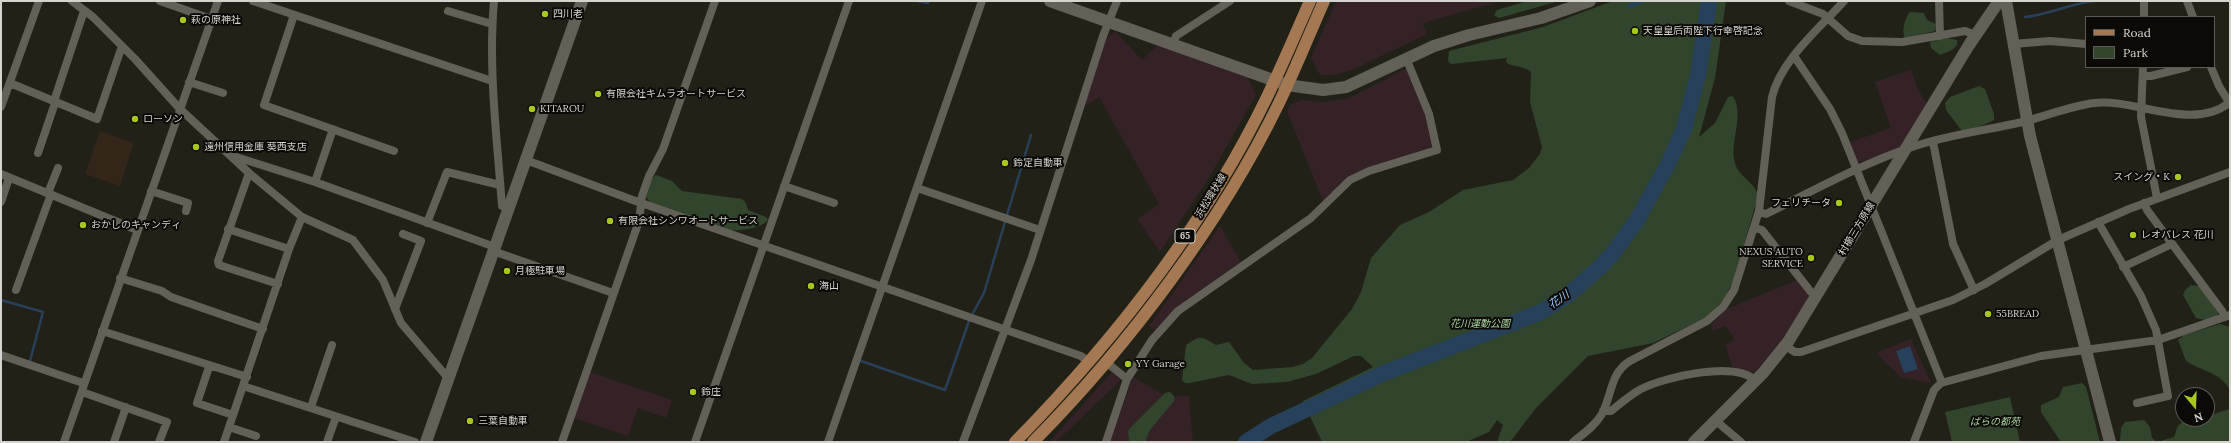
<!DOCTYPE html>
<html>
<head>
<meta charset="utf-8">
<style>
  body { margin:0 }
  #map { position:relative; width:2231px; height:443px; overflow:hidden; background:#222118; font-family:Lora,serif }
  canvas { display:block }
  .frame { position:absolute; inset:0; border:2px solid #d4d3cd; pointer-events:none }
  .legend { position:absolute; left:2085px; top:16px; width:130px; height:52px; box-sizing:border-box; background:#0b0a07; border:1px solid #5b5a56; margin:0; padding:5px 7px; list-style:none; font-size:12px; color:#d4d3cd }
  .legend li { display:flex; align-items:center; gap:8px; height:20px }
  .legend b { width:20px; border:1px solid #5b5a56 }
  .north { position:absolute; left:2175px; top:387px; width:40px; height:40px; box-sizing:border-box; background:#0b0a07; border:1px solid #5b5a56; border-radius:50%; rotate:161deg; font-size:11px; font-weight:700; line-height:16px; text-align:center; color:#d4d3cd }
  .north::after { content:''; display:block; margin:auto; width:14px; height:18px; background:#a8c71c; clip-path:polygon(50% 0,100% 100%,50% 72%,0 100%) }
</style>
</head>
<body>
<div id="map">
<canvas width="2231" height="443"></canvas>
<div class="frame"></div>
<ul class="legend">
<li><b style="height:5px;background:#a37852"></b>Road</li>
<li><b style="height:11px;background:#31452c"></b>Park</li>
</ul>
<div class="north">N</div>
</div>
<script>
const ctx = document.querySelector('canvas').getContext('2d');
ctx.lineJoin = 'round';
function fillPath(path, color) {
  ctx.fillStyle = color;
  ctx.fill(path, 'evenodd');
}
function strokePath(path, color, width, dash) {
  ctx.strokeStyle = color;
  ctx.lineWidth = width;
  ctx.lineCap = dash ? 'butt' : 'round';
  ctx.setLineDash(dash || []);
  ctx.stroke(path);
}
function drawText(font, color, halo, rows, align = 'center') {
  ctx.font = font + ' Lora,"Noto Sans JP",serif';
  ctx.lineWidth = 4;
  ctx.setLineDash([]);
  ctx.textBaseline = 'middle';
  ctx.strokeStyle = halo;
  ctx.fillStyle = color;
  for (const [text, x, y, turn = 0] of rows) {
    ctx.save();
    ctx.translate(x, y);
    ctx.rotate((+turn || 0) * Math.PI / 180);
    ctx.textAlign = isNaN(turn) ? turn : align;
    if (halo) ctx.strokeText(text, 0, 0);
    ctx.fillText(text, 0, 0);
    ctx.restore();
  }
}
const commercial = new Path2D(`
  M100 131 134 143 120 186 85 174Z`);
const industrial = new Path2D(`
  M1336 1H1501L1423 23 1427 34 1352 70 1333 75H1320L1311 58Z
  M1115 31 1142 60 1159 44 1247 75 1256 95 1207 181 1160 252 1137 219 1159 204 1099 97 1084 107 1106 39Z
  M1407 68 1426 115 1433 145 1431 148 1358 172 1348 177 1323 201 1287 111 1290 105 1301 100 1323 102 1349 98Z
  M1911 70 1918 89 1927 105 1899 149 1861 162 1857 161 1850 142 1891 128 1875 82Z
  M1220 226 1241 262 1186 300 1155 330 1149 326Z
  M1797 280 1808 294V299L1778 347 1759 370 1753 372 1733 370 1725 344 1735 340 1726 326 1713 331 1711 324 1727 309Z
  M1911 339 1931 383 1901 377 1879 356 1878 352Z
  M590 372 672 400 666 418 638 408 628 436 574 418Z
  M1112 372 1120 378V381L1056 442H1051L1050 441Z
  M1133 377 1164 395 1130 428 1128 431 1129 442H1110Z
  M1177 396H1189L1193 442H1145L1150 430Z`);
const green = new Path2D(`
  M1528 1H1559L1499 18 1494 15 1497 10Z
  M1613 1H1726L1715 78 1699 137 1715 123 1728 97 1733 96C1745 116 1729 142 1735 163 1738 177 1756 182 1758 196L1734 279 1725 297 1713 312 1705 318 1653 343 1588 356 1536 408 1510 442H1497L1503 425 1497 420 1489 432 1466 442H1322L1303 401 1373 367 1361 356H1354L1316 374 1287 382 1252 384 1229 375 1190 383H1185L1182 380 1186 345C1202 334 1202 337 1216 345L1229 342 1244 363 1253 370 1292 367 1303 364 1312 358 1352 309 1361 292 1371 258 1400 225 1429 212 1463 190 1513 180 1529 168 1540 154 1542 147 1530 102 1531 72 1527 69 1508 64 1506 61 1507 58 1451 64 1448 61 1449 51 1543 27Z
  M1910 12 1924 13 1927 20 1936 24 1935 31 1905 38C1901 32 1905 17 1910 12Z
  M1947 38 1957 40V45L1952 50 1940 55 1931 48 1930 42Z
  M1979 86 1985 89 1994 114V120L1977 128 1962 131 1946 110 1945 103 1950 97Z
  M656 175 672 181 682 191 742 199 746 203 748 210 766 217 768 220C762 228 741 231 731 230L650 202 646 197C647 190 650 179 656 175Z
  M2191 285 2200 286 2218 313V315L2205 320 2196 318 2183 295 2185 290Z
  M2220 324 2230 327V391C2223 373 2201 371 2186 361L2178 340 2184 335Z
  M2082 383 2086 387 2100 442H2061L2041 412V405L2059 397 2063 387Z
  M1170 392 1175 397 1174 401 1150 430 1145 442H1129L1128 431 1130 428 1165 393Z
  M2010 397 2020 442H1952L1945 412Z
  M2230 409V442H2120L2121 428 2125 422 2144 420 2150 427 2152 438 2157 442 2174 437C2176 434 2176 428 2179 425 2185 419 2199 419 2207 419V416Z`);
const water = new Path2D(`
  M1635 1H1648L1629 9 1627 5Z
  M1686 116 1689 117V127L1686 128 1679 124Z
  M1578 284 1581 287 1573 297H1569L1565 288Z
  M1910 346 1918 369 1904 373 1896 351Z
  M1338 392 1339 395 1325 408 1322 406 1319 396Z`);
const stream = new Path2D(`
  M917 1 928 3
  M2025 17C2049 15 2071 3 2095 1
  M1007 215 1031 135
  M1 300 43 312 30 361
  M973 313 984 293 1005 222
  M861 361 945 390 969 321`);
const river = new Path2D(`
  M1246 442 1271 426 1384 373 1541 312 1568 295 1599 268 1613 253 1637 220 1668 164 1684 129 1698 75 1709 1`);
const street = new Path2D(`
  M72 1 93 17 135 59 180 109 249 173 302 217 353 240 383 280 401 323 448 378
  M160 1 211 19
  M253 1 492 81
  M494 1C488 69 497 138 502 206L509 208
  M1789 1 1823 14 1848 36 1862 41 1902 42 1965 31 1976 35
  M1939 1 1940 36
  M2187 1 2193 17
  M448 11 492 24
  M294 15 264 105 394 151
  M2144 17V1
  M1173 44 1176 36 1230 1
  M2013 44 2050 41 2086 44
  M1794 56 1830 109 1842 133 1942 383
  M2143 67 2141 117 2157 198
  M2211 67 2219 86 2230 104
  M2143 76H2151L2187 67
  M189 82 223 93
  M10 83 97 119 122 46
  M54 101 84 11
  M1 107 39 1
  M1933 142 1953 244 1974 290
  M38 153 55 103
  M233 156 315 182 495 247
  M526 160 630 199 1081 356 1089 362
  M249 173 218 261 219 265 278 284
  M1 174 137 230
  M315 182 333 129
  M784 186 834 203
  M917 188 1040 230
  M151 191 188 203 186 211
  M48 193 58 168
  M1 202 9 178
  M2144 203 2147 210 2222 311 2225 317
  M1759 212 1766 214C1815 190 1863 163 1915 146 1951 134 1990 130 2026 121 2049 115 2071 106 2094 103 2135 98 2192 132 2229 103
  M2098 222 2141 296 2156 330 2168 396 2137 403
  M427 223 447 172 500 185
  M1755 228 1762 230 1811 292 1817 296
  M228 229 289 249
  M493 251 613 293
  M2123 267 2172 244
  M120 278 162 291 171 297 263 329
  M16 290 51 194
  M395 309 421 241 403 234
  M102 331 247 377
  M1785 346 1795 352H1801L1953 300 1985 284 2058 240 2129 209 2230 172
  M1 355 83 383
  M1106 362 1127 379
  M209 367 197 403 233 415
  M243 386 415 442
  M82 392 167 422 159 442
  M311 407 332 345
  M1603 411H1611C1621 403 1630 395 1641 389 1665 377 1735 360 1756 381
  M1716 421 1741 442
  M229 427 256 436
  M64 442 218 1
  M114 442 126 407
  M224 442 289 249 302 217
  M327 442 336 417
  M562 442 639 221 642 196 649 176 663 149 715 1
  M695 442 849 1
  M828 442 982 1
  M963 442 1031 260 1103 36 1117 1
  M1106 442 1127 379 1152 340 1178 311 1311 218 1350 180 1369 171 1437 150 1429 114 1406 58
  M1573 442C1583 434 1595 426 1602 414 1612 395 1610 373 1630 361L1707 321 1723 307 1734 290 1759 211 1772 97C1781 60 1819 29 1844 1
  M1914 442 1934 390 1941 383 2041 356 2158 340 2230 315`);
const secondary = new Path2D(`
  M1050 1 1287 85 1323 90 1346 87 1434 46 1469 35 1541 18 1590 1
  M2006 1 2030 136 2110 442
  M426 442 582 1
  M1694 442 1763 373 1788 342 1969 45 1999 1`);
const primary = new Path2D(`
  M1015 442C1114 341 1205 225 1267 97 1282 66 1296 33 1310 1
  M1033 442C1127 347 1221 223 1279 103 1295 70 1309 35 1324 1`);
const markers = [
  [545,14,4,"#a8c71c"],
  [183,20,4,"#a8c71c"],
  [1635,31,4,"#a8c71c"],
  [598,94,4,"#a8c71c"],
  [532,109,4,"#a8c71c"],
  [135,119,4,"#a8c71c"],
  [196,147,4,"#a8c71c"],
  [1005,163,4,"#a8c71c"],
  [2178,177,4,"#a8c71c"],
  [1839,203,4,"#a8c71c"],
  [610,221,4,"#a8c71c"],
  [83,225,4,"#a8c71c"],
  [2133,235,4,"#a8c71c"],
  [1811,258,4,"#a8c71c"],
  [507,271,4,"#a8c71c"],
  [811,286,4,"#a8c71c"],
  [1988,314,4,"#a8c71c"],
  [1128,364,4,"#a8c71c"],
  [693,392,4,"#a8c71c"],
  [470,421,4,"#a8c71c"]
];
const shields = [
  [1185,236,20]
];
const shieldNames = [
  ["65",1185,236]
];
const poiNames = [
  ["四川老",553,14],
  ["萩の原神社",191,20],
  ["天皇皇后両陛下行幸啓記念",1643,31],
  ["有限会社キムラオートサービス",606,94],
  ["KITAROU",540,109],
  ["ローソン",143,119],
  ["遠州信用金庫 葵西支店",204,147],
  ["鈴定自動車",1013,163],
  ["スイング・K",2170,177,"right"],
  ["フェリチータ",1831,203,"right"],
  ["有限会社シンワオートサービス",618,221],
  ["おかしのキャンディ",91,225],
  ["レオパレス 花川",2141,235],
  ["NEXUS AUTO",1803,252,"right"],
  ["SERVICE",1803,264,"right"],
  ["月極駐車場",515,271],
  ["海山",819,286],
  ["55BREAD",1996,314],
  ["YY Garage",1136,364],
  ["鈴庄",701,392],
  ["三葉自動車",478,421]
];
const streetNames = [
  ["浜松環状線",1211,196,-58],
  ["村櫛三方原線",1857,229,-59]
];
const parkNames = [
  ["花川運動公園",1480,324],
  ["ばらの都苑",1995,422]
];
const waterNames = [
  ["花川",1559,300,-34]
];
fillPath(commercial, '#332518');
fillPath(industrial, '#342227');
fillPath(green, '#31452c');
fillPath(water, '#27415a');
strokePath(stream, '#27415a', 2.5);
strokePath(river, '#27415a', 16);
strokePath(street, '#636157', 8);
strokePath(secondary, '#636157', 12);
strokePath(primary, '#a37852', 12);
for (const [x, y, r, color] of markers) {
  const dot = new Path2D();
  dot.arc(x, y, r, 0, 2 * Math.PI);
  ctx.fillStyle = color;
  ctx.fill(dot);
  strokePath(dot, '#0b0a07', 1.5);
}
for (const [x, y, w] of shields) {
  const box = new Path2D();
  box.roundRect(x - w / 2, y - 7, w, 14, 3);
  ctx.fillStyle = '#0b0a07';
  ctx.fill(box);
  strokePath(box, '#d4d3cd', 1);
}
drawText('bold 9px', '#d4d3cd', null, shieldNames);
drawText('10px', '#d4d3cd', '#0b0a07', poiNames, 'left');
drawText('10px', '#d4d3cd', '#0b0a07', streetNames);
drawText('italic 10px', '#a9d29e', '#0b0a07', parkNames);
drawText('italic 11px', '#99c9f9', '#0b0a07', waterNames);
</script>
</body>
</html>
